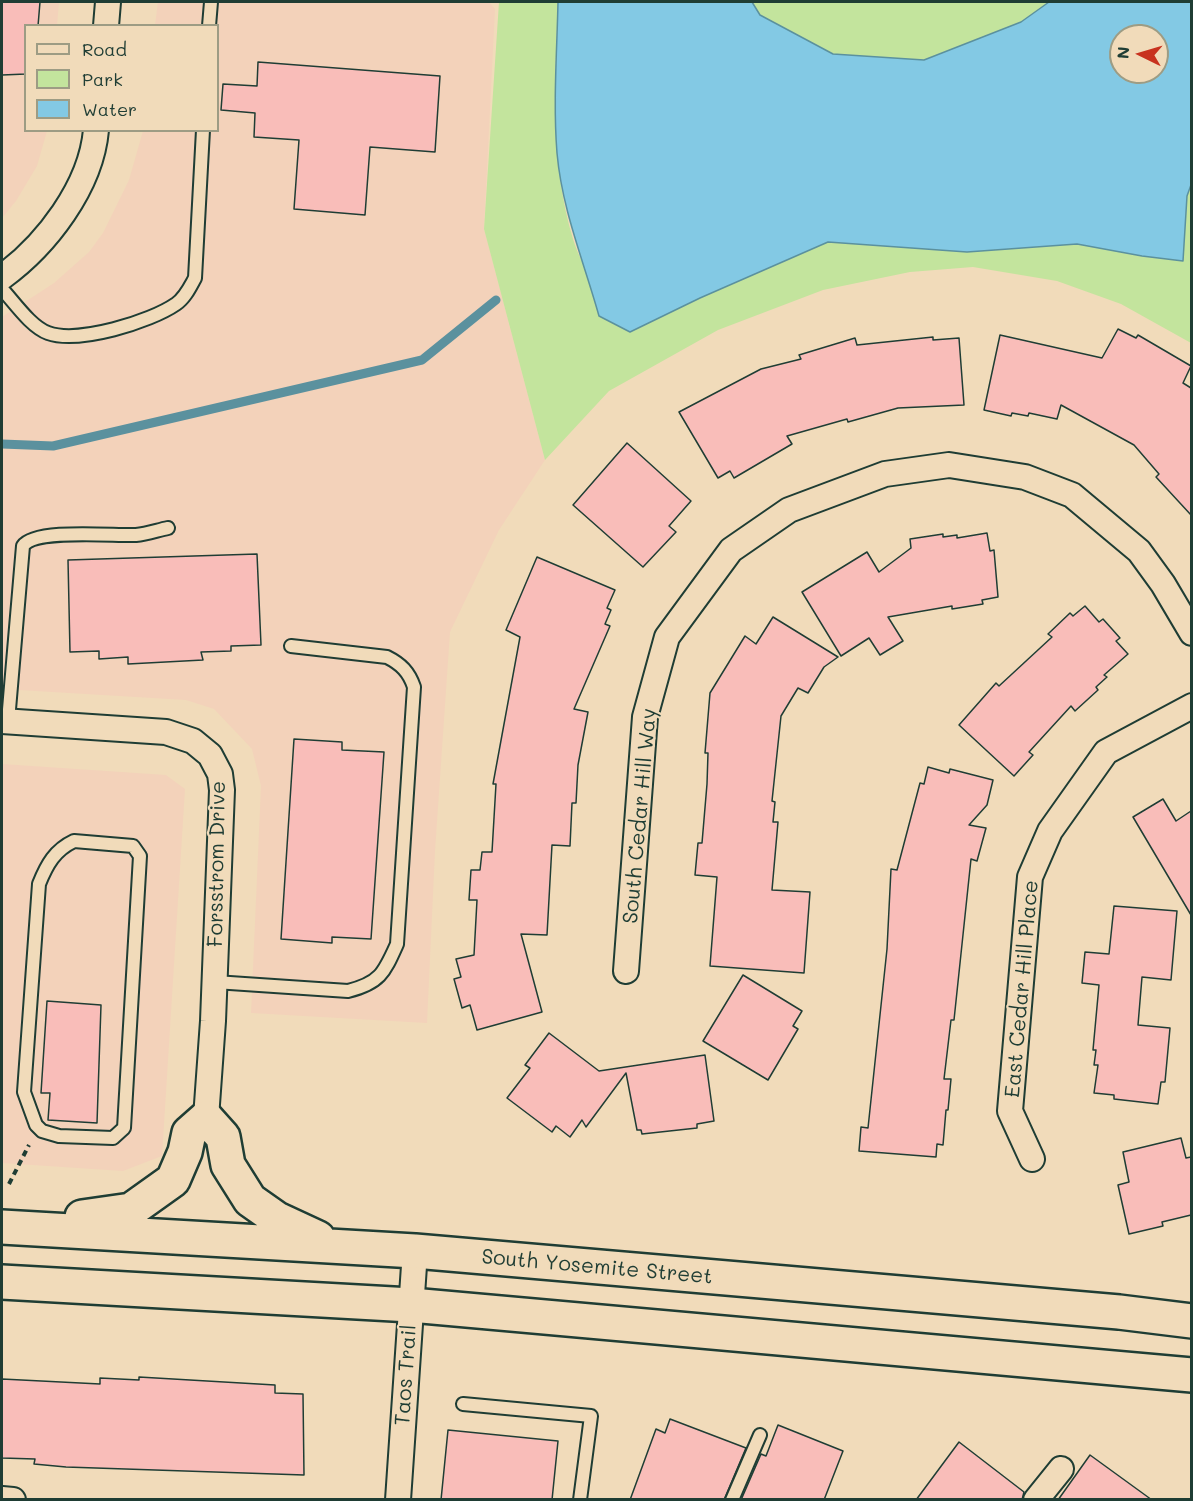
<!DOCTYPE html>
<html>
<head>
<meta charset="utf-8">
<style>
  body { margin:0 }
  #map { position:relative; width:1193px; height:1501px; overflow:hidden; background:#f1dbba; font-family:Mali,sans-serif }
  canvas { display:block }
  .frame { position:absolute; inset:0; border:3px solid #1f3d34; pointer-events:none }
  .legend { position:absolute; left:24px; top:24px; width:195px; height:108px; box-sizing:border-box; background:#f1dbba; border:2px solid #9d9c84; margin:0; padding:8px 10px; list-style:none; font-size:18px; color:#1f3d34 }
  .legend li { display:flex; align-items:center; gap:12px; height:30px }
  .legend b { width:30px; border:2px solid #9d9c84 }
  .north { position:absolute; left:1109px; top:24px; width:60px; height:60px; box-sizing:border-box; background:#f1dbba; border:2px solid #9d9c84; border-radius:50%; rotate:275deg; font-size:16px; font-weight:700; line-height:24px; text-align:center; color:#1f3d34 }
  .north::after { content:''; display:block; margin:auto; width:21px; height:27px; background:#c8321e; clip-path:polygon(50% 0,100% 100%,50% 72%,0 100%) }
</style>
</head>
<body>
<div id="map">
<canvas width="1193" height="1501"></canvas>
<div class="frame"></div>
<ul class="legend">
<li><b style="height:8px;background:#f1dbba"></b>Road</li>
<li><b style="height:16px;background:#c3e49d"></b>Park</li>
<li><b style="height:16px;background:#83c9e4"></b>Water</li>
</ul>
<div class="north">N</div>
</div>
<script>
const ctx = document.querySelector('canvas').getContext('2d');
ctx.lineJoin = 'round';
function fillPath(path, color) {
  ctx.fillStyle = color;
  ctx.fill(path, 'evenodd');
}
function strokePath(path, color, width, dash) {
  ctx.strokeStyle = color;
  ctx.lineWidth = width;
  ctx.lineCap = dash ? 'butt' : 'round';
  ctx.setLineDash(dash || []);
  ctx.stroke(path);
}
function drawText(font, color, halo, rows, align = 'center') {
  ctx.font = font + ' Mali,sans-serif';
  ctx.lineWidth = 4.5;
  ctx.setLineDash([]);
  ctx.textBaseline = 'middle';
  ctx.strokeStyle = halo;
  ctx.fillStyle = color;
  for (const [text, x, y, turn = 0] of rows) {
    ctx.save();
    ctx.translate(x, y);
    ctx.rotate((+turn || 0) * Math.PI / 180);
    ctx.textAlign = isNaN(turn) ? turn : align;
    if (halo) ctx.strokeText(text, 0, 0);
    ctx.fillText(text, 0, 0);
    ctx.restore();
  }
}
const built = new Path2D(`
  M2 2H59L57 25 26 26V130L47 131 37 166 16 201 2 218Z
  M158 2H489L495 9 484 229 545 460 499 530 450 632 435 851 427 1023 251 1013 261 786 252 749 214 709 186 700 2 689V317L54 283 89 252 103 233 129 180 143 131 218 130V26L155 25Z
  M2 764 166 775 185 789 162 1156 123 1171 2 1163Z`);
const green = new Path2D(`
  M499 2H558C555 80 550 162 573 239 583 273 610 303 630 332L700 298 828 242 967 252 1077 244 1142 256 1183 261 1187 196 1191 182V343L1121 304 1057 281 973 267 910 272 823 290 718 330 609 391 545 460 484 229Z
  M752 2H1049L1021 22 924 60 833 54 760 15Z`);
const water = new Path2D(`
  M558 2H752L760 15 833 54 924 60 1021 22 1049 2H1191L1192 182 1187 196 1183 261 1142 256 1077 244 967 252 828 242 700 298 630 332 599 316C584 262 562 210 557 153 553 103 557 51 558 2ZM1121 36H1157V72H1121Z`);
const stream = new Path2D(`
  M2 444 53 446 422 360 496 300`);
const building = new Path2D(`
  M2 2H40L38 26H26V74L2 75Z
  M258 62 440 76 435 152 370 147 365 215 294 209 299 140 254 137 255 113 221 110 223 84 257 86Z
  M1118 329 1136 338 1138 335 1191 366 1183 383 1191 388V515L1156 477 1159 474 1134 445 1061 405 1057 419 1029 413 1028 416 1012 413 1011 416 984 410 1000 335 1102 358Z
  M933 337V340L959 338 964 405 898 408 848 422 847 419 787 436 792 444 734 478 730 471 718 478 679 412 761 369 801 359 799 355 855 338 857 345Z
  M627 443 691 501 669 526 676 532 643 567 573 505Z
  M987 533 990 551 994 550 998 597 982 600 983 604 952 609V606L888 617 903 641 880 655 869 638 841 656 802 592 867 552 879 572 911 548 910 539 943 534V537L957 535V538Z
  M257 554 261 645 231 646V651L201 652 203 660 128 664V657L99 659V651L70 652 68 560Z
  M537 557 615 590 607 608 611 610 605 624 610 626 574 709 588 712 578 765 576 803H572L570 846 552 845 547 935 521 934 542 1012 477 1030 470 1005 462 1008 454 979 461 977 456 959 474 955 477 900H469L471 870H480L482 852H492L496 784H493L520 637 506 630Z
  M1085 606 1099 622 1103 619 1120 638 1116 641 1128 654 1104 675 1107 677 1096 687 1098 690 1075 711 1071 706 1029 752 1033 755 1014 776 959 725 996 683 999 686 1052 637 1048 634 1070 613 1073 616Z
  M773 617 838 657 824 667 808 693 798 688 781 716 772 801 775 802 773 822H778L772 890 810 892 804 973 710 966 717 877 695 875 698 843H702L707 784 708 753H705L710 693 745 636 756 644Z
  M294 739 342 742V750L384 752 371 939 332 937V943L281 939Z
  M928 767 949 773 950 769 993 780 987 805 969 825 986 828 977 861 971 859 954 1020H951L944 1079H951L948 1110H946L943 1145 937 1144 936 1157 859 1151 861 1127 868 1128 887 949 891 869 897 870 920 783 924 784Z
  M1163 799 1176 821 1191 811V915L1133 817Z
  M1114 906 1177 911 1171 980 1142 977 1138 1025 1170 1028 1165 1082H1161L1158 1104 1114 1099V1095L1094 1093 1098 1065H1094L1096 1050H1093L1099 985 1082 983 1085 952 1109 954Z
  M743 975 802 1011 793 1026 798 1029 768 1080 703 1041Z
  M47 1001 101 1005 97 1123 48 1120 50 1093H41Z
  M549 1033 599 1071 705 1055 714 1121 697 1124V1128L642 1134 641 1130H637L626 1073 586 1127 582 1120 570 1137 556 1126 552 1132 507 1098 530 1068 525 1065Z
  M1181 1138 1186 1158 1191 1157V1215L1162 1222 1163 1226 1129 1234 1118 1185 1129 1182 1123 1152Z
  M139 1377 275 1385V1393L303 1394 304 1475 66 1467 34 1464 35 1459 2 1458V1379L100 1384V1378L139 1380Z
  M670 1419 746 1448 724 1500H630L656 1429 665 1433Z
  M778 1425 843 1451 824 1500H741L761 1454 766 1456Z
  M448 1430 558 1441 552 1500H441Z
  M959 1442 1024 1492 1022 1500H916Z
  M1090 1455 1152 1500H1058Z`);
const path = new Path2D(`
  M9 1184 29 1145`);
const service = new Path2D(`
  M209 26 211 2
  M2 289C14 302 31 327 48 333 78 344 150 322 176 304 185 298 190 287 195 278L203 130
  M8 721 23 546C35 528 114 536 136 535 147 534 158 530 168 528
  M74 841 133 846 140 856 124 1128 113 1138 59 1136 42 1131 36 1125 24 1092 39 884C47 864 55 850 74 841Z
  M215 982 348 991C380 983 384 973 397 944L414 687C409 672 401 664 387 657L291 646
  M463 1404 591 1416 580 1500
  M732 1500 760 1435`);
const minor = new Path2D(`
  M106 26 108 2
  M2 277C46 245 91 187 96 130
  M2 721 166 732 193 741 210 755 220 774 222 790 213 1021 206 1118
  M626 971 645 717 667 637 731 550 789 510 885 474 949 465 1025 477 1072 495 1139 551 1163 584 1192 633
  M1032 1159 1010 1111 1030 877 1050 831 1106 752 1192 706
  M2 1499 13 1500
  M398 1500 415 1251
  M1036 1500 1061 1469`);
const secondary = new Path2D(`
  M82 1217 131 1210 173 1180 185 1152 189 1133 206 1118 223 1137 228 1165 250 1200 277 1219 318 1238
  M2 1227 415 1251 1119 1312 1192 1321
  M2 1282 411 1305 1192 1375`);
const streetNames = [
  ["South Cedar Hill Way",640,816,-85],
  ["Forsstrom Drive",217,864,-89],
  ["East Cedar Hill Place",1022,989,-85],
  ["South Yosemite Street",597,1267,5],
  ["Taos Trail",406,1375,-86]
];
fillPath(built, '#f3d2ba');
fillPath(green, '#c3e49d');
fillPath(water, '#83c9e4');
strokePath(water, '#5b919e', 1.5);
strokePath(stream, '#5b919e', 9);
fillPath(building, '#f9bdb9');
strokePath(building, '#1f3d34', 1.5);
strokePath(service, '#1f3d34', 16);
strokePath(minor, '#1f3d34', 28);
strokePath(secondary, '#1f3d34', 38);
strokePath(path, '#1f3d34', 4, [6, 4.5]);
strokePath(service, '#f1dbba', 12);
strokePath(minor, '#f1dbba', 24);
strokePath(secondary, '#f1dbba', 33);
drawText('21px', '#1f3d34', '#f1dbba', streetNames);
</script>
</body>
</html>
